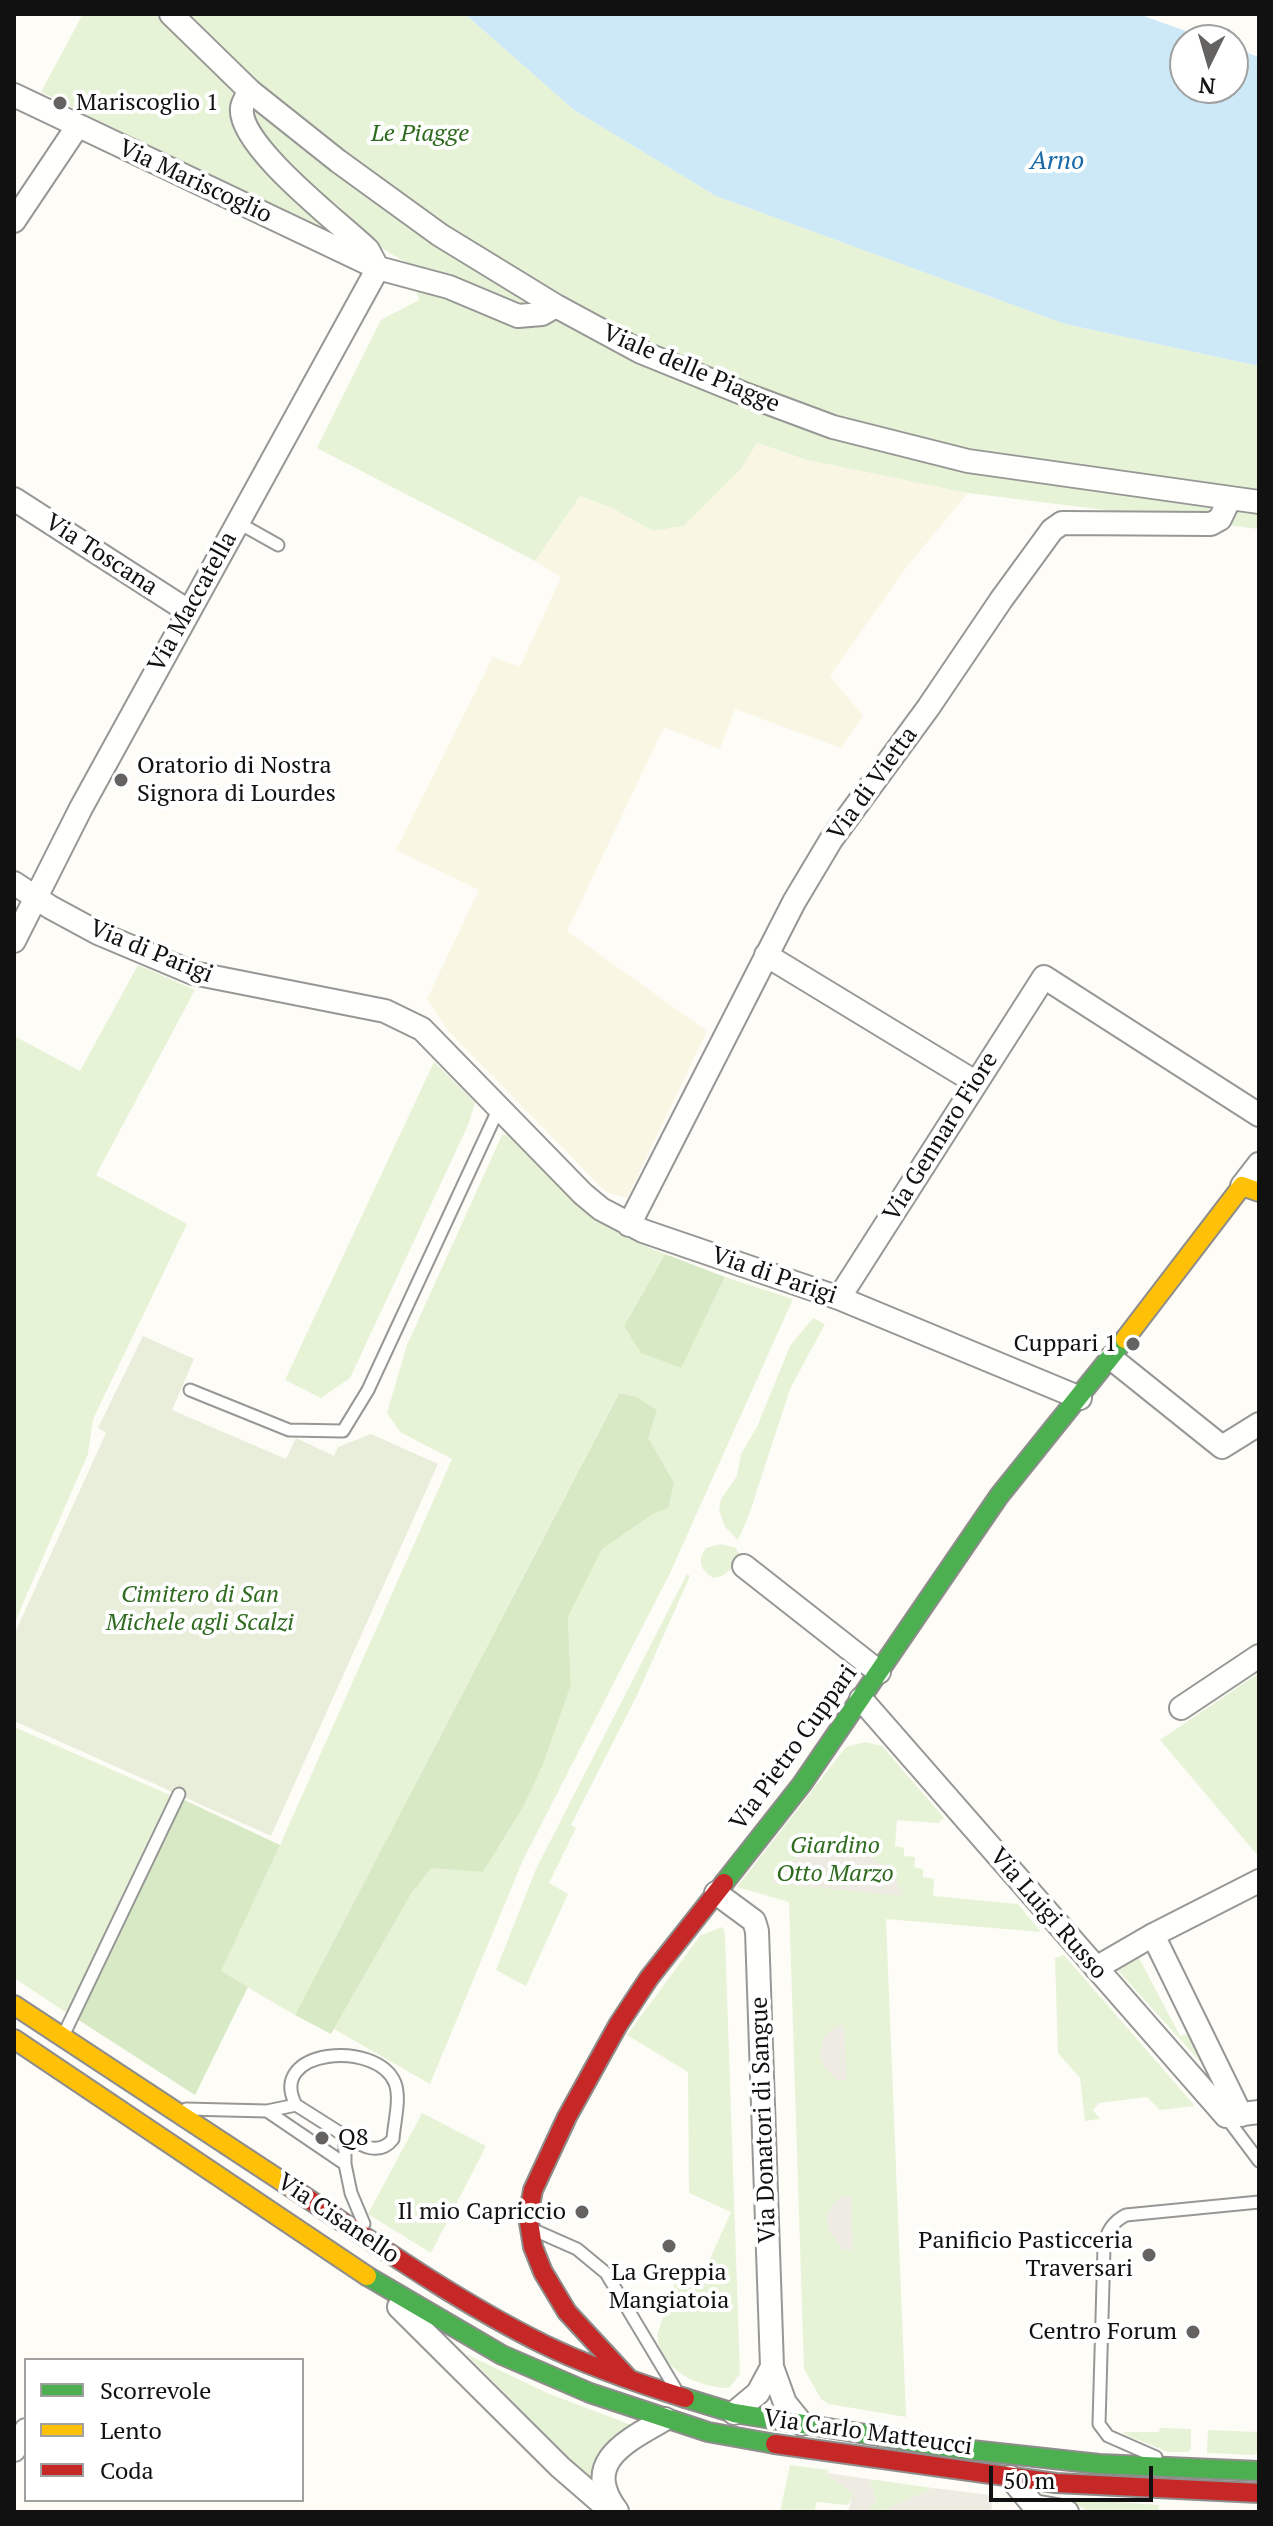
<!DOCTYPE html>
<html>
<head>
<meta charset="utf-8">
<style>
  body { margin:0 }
  #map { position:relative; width:1273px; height:2526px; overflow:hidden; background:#fdfcf7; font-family:"PT Serif",serif }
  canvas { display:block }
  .frame { position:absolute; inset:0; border:16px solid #111; pointer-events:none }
  .legend { position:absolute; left:24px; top:2358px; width:280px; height:144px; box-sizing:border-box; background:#fff; border:2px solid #a0a0a0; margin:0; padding:10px 14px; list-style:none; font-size:24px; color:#111 }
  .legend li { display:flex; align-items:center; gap:16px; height:40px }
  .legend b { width:40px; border:2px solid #a0a0a0 }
  .north { position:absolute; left:1169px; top:24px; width:80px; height:80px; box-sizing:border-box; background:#fff; border:2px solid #a0a0a0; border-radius:50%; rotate:185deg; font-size:22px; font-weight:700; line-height:32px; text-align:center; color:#111 }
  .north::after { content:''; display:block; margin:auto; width:28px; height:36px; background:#646362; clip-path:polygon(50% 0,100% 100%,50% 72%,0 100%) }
  .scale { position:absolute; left:989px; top:2466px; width:164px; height:36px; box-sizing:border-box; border:4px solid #111; border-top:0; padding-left:10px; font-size:24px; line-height:28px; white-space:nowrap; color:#111; -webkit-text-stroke:6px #fff; paint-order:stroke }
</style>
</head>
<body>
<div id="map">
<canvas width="1273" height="2526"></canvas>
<div class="frame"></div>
<ul class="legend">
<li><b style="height:10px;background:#4caf50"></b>Scorrevole</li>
<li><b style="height:10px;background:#ffc107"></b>Lento</li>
<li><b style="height:10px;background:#c62828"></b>Coda</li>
</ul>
<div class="north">N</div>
<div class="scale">50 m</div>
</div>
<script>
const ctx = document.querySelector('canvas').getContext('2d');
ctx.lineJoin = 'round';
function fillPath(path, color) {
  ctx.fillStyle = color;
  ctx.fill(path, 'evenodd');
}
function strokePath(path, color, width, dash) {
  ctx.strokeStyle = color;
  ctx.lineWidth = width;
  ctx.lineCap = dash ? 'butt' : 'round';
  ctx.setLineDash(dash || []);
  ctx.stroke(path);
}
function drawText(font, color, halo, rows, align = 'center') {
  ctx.font = font + ' "PT Serif",serif';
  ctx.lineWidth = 8;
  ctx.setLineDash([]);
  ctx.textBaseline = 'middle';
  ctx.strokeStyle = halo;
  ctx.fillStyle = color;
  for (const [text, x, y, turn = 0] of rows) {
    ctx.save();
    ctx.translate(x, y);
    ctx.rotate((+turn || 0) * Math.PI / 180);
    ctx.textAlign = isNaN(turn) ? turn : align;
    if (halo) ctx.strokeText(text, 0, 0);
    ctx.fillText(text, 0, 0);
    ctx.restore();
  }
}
const farmland = new Path2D(`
  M757 443 807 460 968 493 905 569 830 676 863 716 841 748 735 709 720 749 664 727 567 931 707 1031 627 1198 606 1192 449 1032 427 999 479 890 396 850 493 657 520 667 561 577 535 561 580 496 612 508 653 531 684 526 741 469Z`);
const green = new Path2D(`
  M83 14H465L574 110 716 196 1065 324 1259 366V529L968 493 807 460 757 443 741 469 684 526 653 531 612 508 580 496 535 561 317 448 381 320 419 300 407 263 371 242 349 244 41 92Z
  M138 965 195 990 96 1175 187 1224 93 1419 88 1454 14 1624V1036L80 1071Z
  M434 1062 475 1102 469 1123 350 1378 321 1398 285 1380Z
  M502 1135H508C554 1183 601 1231 665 1254L624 1326 681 1367 725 1277 793 1299 670 1573 523 1860 430 2084 334 2029 411 1894 431 1867 482 1872 544 1762 571 1685 568 1617 602 1548 653 1514 668 1508 657 1455 618 1394 295 2015 220 1971 280 1845 452 1459 400 1432 387 1413 407 1345Z
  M813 1318 825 1324 790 1389 749 1515 738 1540 725 1527 719 1510 721 1499 737 1476 741 1454 757 1427 790 1346Z
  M721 1544 736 1548 740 1556C734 1566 727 1577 713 1578 700 1569 697 1561 706 1548Z
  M687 1574 690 1576 637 1695 571 1825 576 1828 549 1883 568 1894 526 1986 496 1970 536 1869Z
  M1259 1673V1857L1160 1740Z
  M14 1727 170 1795 67 2013 14 1978Z
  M865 1742 882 1746 944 1818 938 1823 897 1820 895 1846 904 1848V1856L915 1857 914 1867 923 1869V1877L934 1879 933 1896 1018 1904 1041 1932 886 1919 906 2417 829 2404 821 2399 804 2369 789 1902 737 1887 846 1747Z
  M721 1927 724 1929 725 1937 740 2374 729 2388C697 2387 661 2371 657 2335L677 2275 700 2281 731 2212 689 2193 688 2072 627 2035 700 1936Z
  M1064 1955 1195 2106 1160 2110 1147 2097 1099 2103 1093 2110 1100 2119 1085 2121 1080 2078 1058 2053 1055 1958Z
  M1138 1956 1180 2036 1190 2033 1205 2067 1115 1967Z
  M422 2113 486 2146 431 2253 368 2214Z
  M466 2354 547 2393 634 2426 593 2483Z
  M1160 2428 1191 2429V2449L1188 2452H1168L1124 2434V2432H1159Z
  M1208 2430 1258 2432 1257 2452 1254 2455 1207 2453Z
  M790 2465 829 2470 826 2475 854 2493 848 2505 816 2502 815 2512H780Z
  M869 2479 933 2488 890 2508V2512H869L871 2505 877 2501Z
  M1073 2499 1159 2505V2509L1152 2512H1090L1074 2503Z`);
const forest = new Path2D(`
  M665 1254 725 1277 681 1368 641 1353 624 1326Z
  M619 1393 636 1397 657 1410 648 1438 674 1483 668 1508 653 1514 602 1549 568 1617 571 1685 544 1762 524 1805 483 1872 431 1868 411 1894 331 2034 295 2015Z
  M180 1798 280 1845 221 1971 248 1987 195 2095 77 2019Z`);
const cemetery = new Path2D(`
  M143 1336 194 1359 172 1410 286 1459 296 1438 334 1456 338 1447 371 1434 438 1464 271 1836 14 1721V1635L106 1433 98 1428Z`);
const plaza = new Path2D(`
  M830 1845 852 1847 884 1865 895 1877 903 1896 771 1883 784 1867 804 1852Z
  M844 2025 847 2080H837L825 2068 820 2057 821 2048 825 2035 836 2026Z
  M851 2195 853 2250H843L827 2228V2215L832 2205 842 2196Z
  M827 2473 869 2479 877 2502 871 2505 869 2512H848L853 2493 826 2475Z
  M933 2488 991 2495 992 2512H890L889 2508Z`);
const water = new Path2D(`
  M465 14H1138L1211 40H1185V88H1233V48L1259 57V366L1065 324 716 196 574 110Z`);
const lane = new Path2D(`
  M237 522 278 545
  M190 1390 289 1430 343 1431 368 1390 499 1108
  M63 2036 179 1794
  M296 2105C266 2049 377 2039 395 2083 401 2098 394 2123 393 2139 379 2157 360 2145 345 2136
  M186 2109 267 2111 345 2164 351 2193 364 2224
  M267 2111 296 2105 345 2136V2164
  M1226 2117 1259 2161
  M534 2230 577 2249 606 2273 675 2388
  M1156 2457 1108 2436 1099 2424 1104 2247C1106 2232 1112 2222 1126 2215L1259 2202`);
const street = new Path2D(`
  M171 14 250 91 338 161 440 235 556 306 641 352 747 395 833 427 968 461 1259 502
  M250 91C247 96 242 103 242 108 237 145 341 224 368 250L377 267
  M14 95 378 268 449 287 518 316 542 314 556 306
  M14 221 77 127
  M14 499 188 611
  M14 883 50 907 98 933 193 973 385 1011 422 1029 583 1194 601 1209 643 1231 839 1298 1080 1398
  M14 941 81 808 378 268
  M766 955 975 1082
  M1242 1186 1259 1164
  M629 1225 794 902 831 840 928 708 1001 600 1052 530 1062 523 1211 524 1220 519 1230 498
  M839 1298 1044 977 1259 1115
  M1111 1358 1222 1447 1259 1424
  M744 1566 879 1672
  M861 1699 1226 2116 1259 2112
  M1181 1708 1259 1656
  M716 1893 754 1921 757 1931 772 2367
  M1153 1935 1241 2115
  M1096 1968 1153 1935 1259 1881
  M399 2307 560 2467 612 2512
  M734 2413 758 2393 772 2367 785 2403 802 2424
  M14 2450 26 2430
  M1010 2477 1034 2506 1067 2512
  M617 2511C580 2462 627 2441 665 2419`);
const fast = new Path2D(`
  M724 1883 802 1784 999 1496 1125 1339
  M367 2276 502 2355 590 2393 708 2432 775 2444
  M685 2398 734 2413 953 2448 1099 2464 1259 2471`);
const slow = new Path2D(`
  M1125 1339 1242 1186 1259 1192
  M14 2005 295 2190
  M14 2039 367 2276`);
const jam = new Path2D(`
  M295 2190C376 2244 456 2301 543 2344 588 2366 637 2383 685 2398
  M629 2379 567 2312 543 2272 533 2247 528 2216 533 2190 567 2117 618 2025 649 1978 724 1883
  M775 2444 1056 2483 1259 2493`);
const markers = [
  [60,103,8,"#646362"],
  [121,780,8,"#646362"],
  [1133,1344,8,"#646362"],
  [322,2138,8,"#646362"],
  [582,2212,8,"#646362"],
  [669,2246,8,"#646362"],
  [1149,2255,8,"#646362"],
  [1193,2332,8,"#646362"]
];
const poiNames = [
  ["Mariscoglio 1",76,103,"left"],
  ["Oratorio di Nostra",137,766,"left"],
  ["Signora di Lourdes",137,794,"left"],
  ["Cuppari 1",1117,1344],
  ["Q8",338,2138,"left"],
  ["Il mio Capriccio",566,2212],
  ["Panificio Pasticceria",1133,2241],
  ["Traversari",1133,2269],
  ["La Greppia",669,2273,"center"],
  ["Mangiatoia",669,2301,"center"],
  ["Centro Forum",1177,2332]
];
const parkNames = [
  ["Le Piagge",420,134],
  ["Cimitero di San",200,1595],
  ["Michele agli Scalzi",200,1623],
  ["Giardino",835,1846],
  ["Otto Marzo",835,1874]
];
const streetNames = [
  ["Via Mariscoglio",195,182,25],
  ["Viale delle Piagge",691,369,23],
  ["Via Toscana",101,555,33],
  ["Via Maccatella",193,602,-61],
  ["Via di Vietta",873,784,-54],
  ["Via di Parigi",151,952,22],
  ["Via Gennaro Fiore",941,1137,-58],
  ["Via di Parigi",774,1276,19],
  ["Via Pietro Cuppari",794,1748,-54],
  ["Via Luigi Russo",1048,1914,49],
  ["Via Donatori di Sangue",764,2120,-92],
  ["Via Cisanello",338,2219,34],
  ["Via Carlo Matteucci",868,2433,8]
];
const waterNames = [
  ["Arno",1057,162]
];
fillPath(farmland, '#f9f7e4');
fillPath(green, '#e7f3d7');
fillPath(forest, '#d8eac5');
fillPath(cemetery, '#e9eedb');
fillPath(plaza, '#edebe2');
fillPath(water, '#cde8f7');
strokePath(lane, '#979795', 15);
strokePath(street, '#979795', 26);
strokePath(fast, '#8e8d8b', 22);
strokePath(slow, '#8e8d8b', 22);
strokePath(jam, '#8e8d8b', 22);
strokePath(lane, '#fffffe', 11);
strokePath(street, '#fffffe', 22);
strokePath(fast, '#4caf50', 18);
strokePath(slow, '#ffc107', 18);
strokePath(jam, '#c62828', 18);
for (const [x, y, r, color] of markers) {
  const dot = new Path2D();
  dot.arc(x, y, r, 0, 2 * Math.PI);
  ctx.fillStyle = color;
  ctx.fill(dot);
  strokePath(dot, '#fff', 3);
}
drawText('24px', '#111', '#fff', poiNames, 'right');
drawText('italic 24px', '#2f6b1f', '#fff', parkNames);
drawText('24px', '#111', '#fff', streetNames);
drawText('italic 26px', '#1768a6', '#fff', waterNames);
</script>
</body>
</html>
